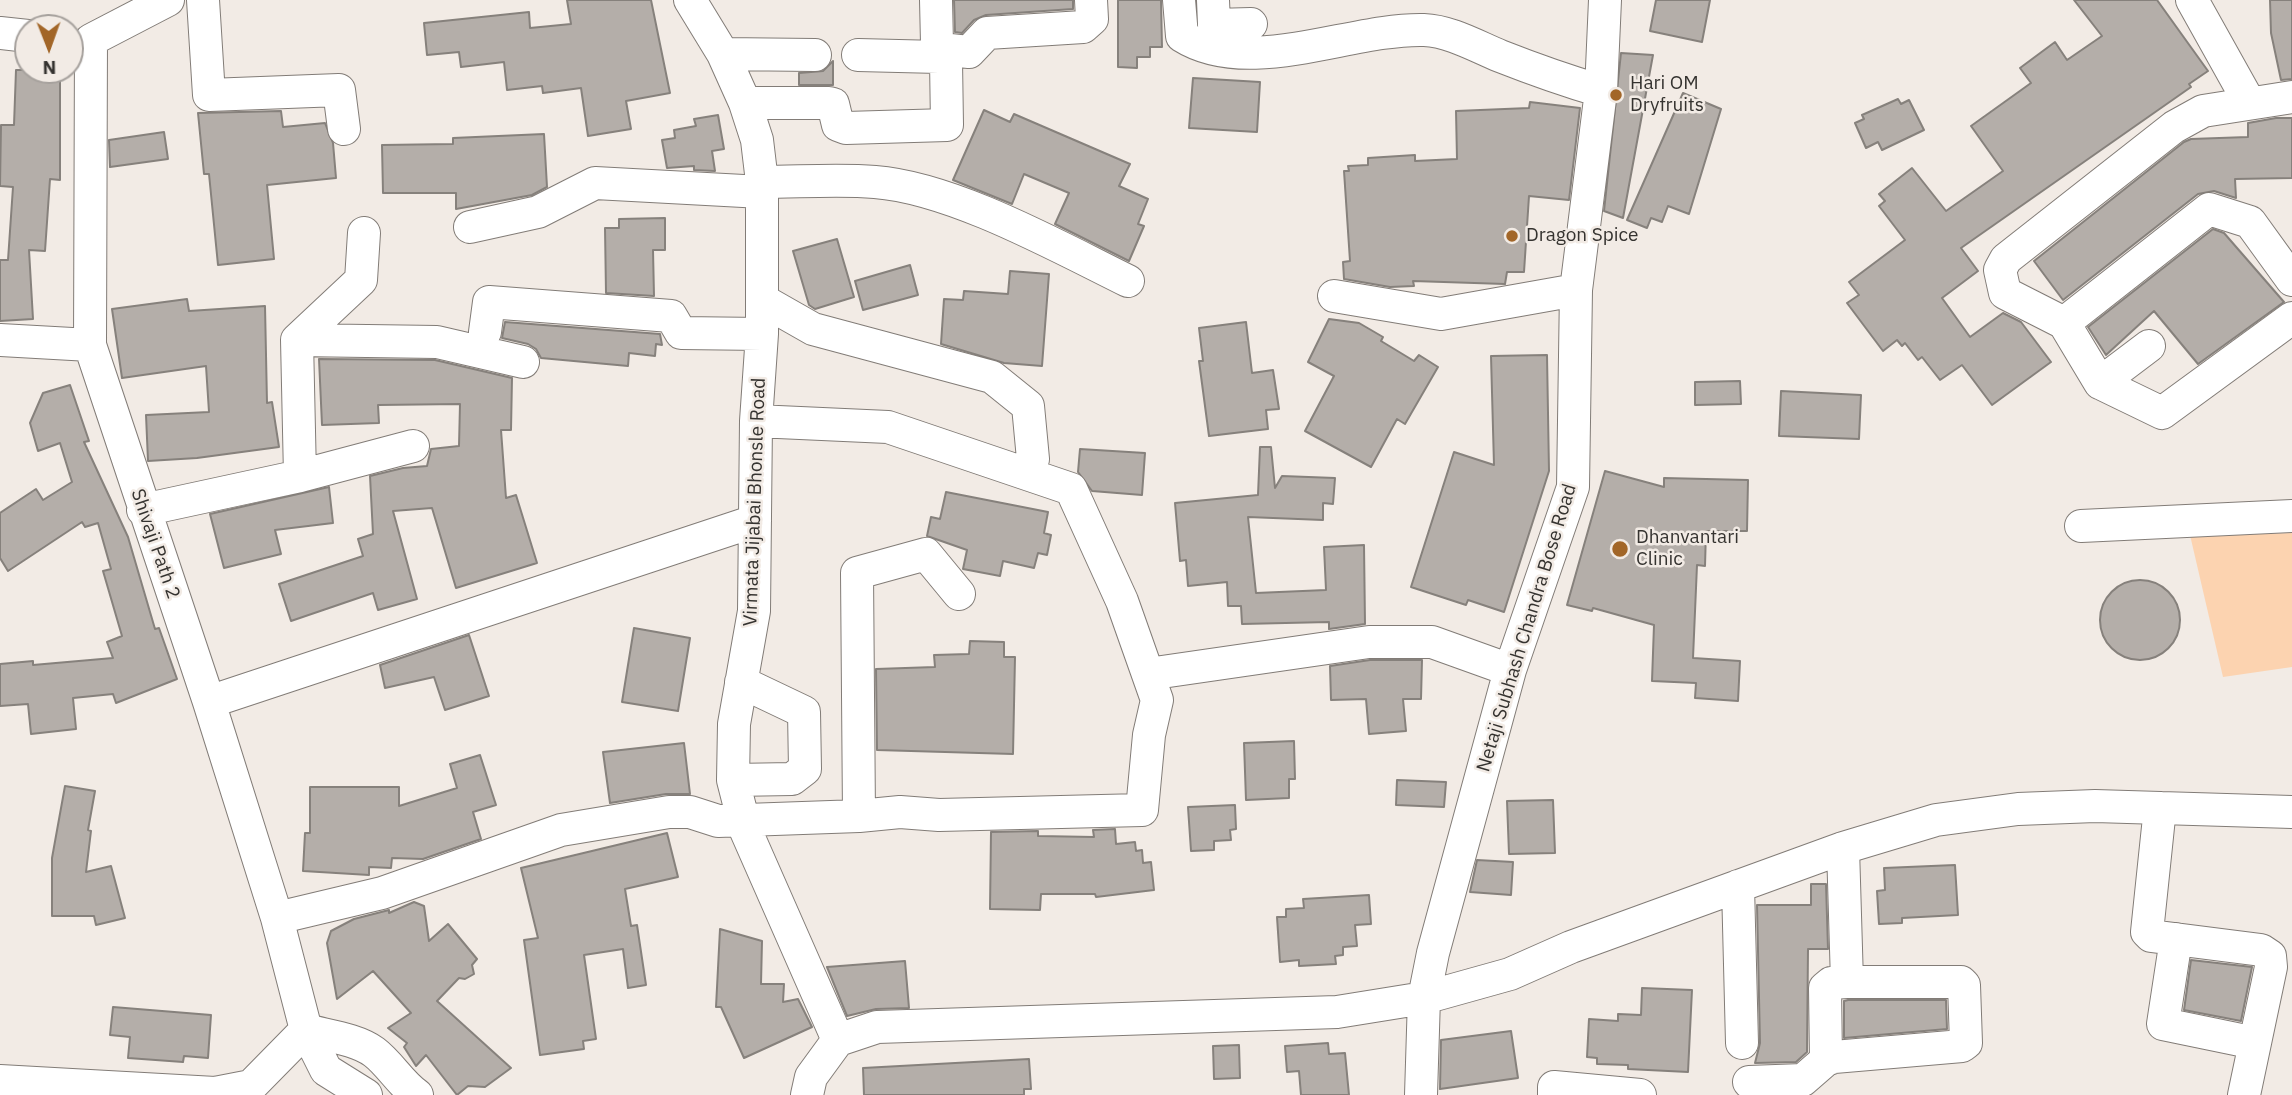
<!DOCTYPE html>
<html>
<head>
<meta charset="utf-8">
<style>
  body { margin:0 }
  #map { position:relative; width:2292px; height:1095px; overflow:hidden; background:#f2ebe5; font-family:"IBM Plex Sans",sans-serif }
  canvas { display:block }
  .north { position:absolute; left:14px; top:14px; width:70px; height:70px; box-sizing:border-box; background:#f2ebe5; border:2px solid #a6a19d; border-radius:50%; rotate:179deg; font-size:19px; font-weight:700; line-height:28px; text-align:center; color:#353330 }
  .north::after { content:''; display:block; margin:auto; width:24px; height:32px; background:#a26628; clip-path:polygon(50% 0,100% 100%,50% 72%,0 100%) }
</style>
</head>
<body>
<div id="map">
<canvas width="2292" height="1095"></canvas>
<div class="north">N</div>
</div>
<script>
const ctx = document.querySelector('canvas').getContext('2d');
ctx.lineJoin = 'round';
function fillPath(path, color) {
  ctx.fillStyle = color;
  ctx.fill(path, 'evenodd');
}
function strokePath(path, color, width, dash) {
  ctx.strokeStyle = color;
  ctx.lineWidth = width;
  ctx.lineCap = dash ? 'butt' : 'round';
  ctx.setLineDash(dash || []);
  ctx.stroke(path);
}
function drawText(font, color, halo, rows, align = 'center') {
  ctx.font = font + ' "IBM Plex Sans",sans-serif';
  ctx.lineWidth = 5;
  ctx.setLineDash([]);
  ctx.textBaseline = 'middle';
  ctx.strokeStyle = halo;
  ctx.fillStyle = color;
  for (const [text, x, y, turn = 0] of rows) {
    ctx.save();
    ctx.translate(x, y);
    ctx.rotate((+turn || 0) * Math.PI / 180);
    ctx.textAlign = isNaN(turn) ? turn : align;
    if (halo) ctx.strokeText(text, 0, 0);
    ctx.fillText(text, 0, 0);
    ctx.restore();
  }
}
const green = new Path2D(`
  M2292 533V667L2223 677 2190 535Z`);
const building = new Path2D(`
  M567 0H651L670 93 626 101 631 129 588 136 581 88 543 93 542 86 507 90 504 62 461 67 459 52 427 55 424 23 529 12 530 28 571 24Z
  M954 0H1073V9L986 15 974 20 962 33 955 32Z
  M1118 0H1161L1162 47H1150V57H1137V68L1118 67Z
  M1656 0H1710L1702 42 1650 31Z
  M2074 0H2157L2208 71 2189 84 2191 87 1961 248 1978 271 1942 298 1970 337 2003 313 2021 322 2051 362 1992 405 1962 365 1940 380 1922 357 1918 360 1905 343 1902 346 1897 340 1883 351 1847 303 1859 295 1849 282 1905 240 1879 206 1885 201 1879 194 1912 168 1946 211 2003 171 1971 126 2031 83 2020 68 2055 42 2067 60 2102 36Z
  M2270 0H2292V79L2281 80 2271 33Z
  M1621 53 1653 55 1623 218 1604 211Z
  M833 61V85H799V73L823 71Z
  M16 70H60V180L50 179 45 251 29 250 33 319 0 321V260H8L13 187 0 186 1 125H14Z
  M1193 78 1260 82 1257 132 1189 128Z
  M1683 93 1721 109 1689 214 1668 206 1662 222 1651 218 1647 228 1627 220Z
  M1898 99 1901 104 1909 100 1924 130 1882 150 1878 142 1866 148 1855 123 1864 119 1862 115Z
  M1530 102 1580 108 1569 200 1529 196 1524 272H1507L1505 284 1413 281 1414 286 1390 287 1344 279 1343 262 1350 261 1344 171H1349L1348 166 1368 165V158L1415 155V161L1457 159 1456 111 1529 108Z
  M984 110 1010 122 1014 114 1130 164 1119 186 1148 199 1138 224 1144 226 1129 261 1055 224 1069 193 1024 174 1012 204 953 180Z
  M281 111 283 127 325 123 333 143 336 178 267 185 274 259 218 265 209 174H204L198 113Z
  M718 115 724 149 712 151 715 171 694 170V166L667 168 662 140 675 138 674 130 696 126 694 119Z
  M2276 118H2292V178L2235 179 2236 198 2214 191 2198 194 2063 300 2034 261 2184 142 2191 139 2248 137V123Z
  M164 132 168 159 110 167 109 140Z
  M544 134 547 187 532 195 456 209V193H383L382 145 453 144V138Z
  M665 218V250H653L654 296 606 293 605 228H619V219Z
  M2213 229 2224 233 2284 302 2198 364 2154 311 2106 355 2088 327Z
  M837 239 854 297 815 309 809 305 793 251Z
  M910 265 918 295 863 310 855 281Z
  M1010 271 1049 274 1042 366 1004 363 941 344 944 299 963 300 964 291 1008 294Z
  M187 299 189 311 265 306 267 403 272 402 279 447 197 458 148 461 146 415 209 412 206 366 122 378 112 309Z
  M1329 319 1359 323 1383 337 1381 341 1414 361 1419 355 1438 367 1405 424 1397 419 1371 467 1305 431 1334 376 1308 362Z
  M505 322 660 334 662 345 656 344 655 356 629 353 628 366 541 358 536 349 528 344 502 338Z
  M1246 322 1252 373 1273 370 1279 409 1266 410 1268 429 1209 436 1199 361H1203L1199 328Z
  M1547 355 1549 471 1504 612 1468 600 1466 605 1411 587 1454 452 1494 465 1491 356Z
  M319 359 435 360 512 378 511 430H501L506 498 516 495 537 563 456 588 432 508 393 511 417 599 378 610 373 593 291 621 279 584 363 556 358 539 373 534 370 476 403 468 427 466 431 449 459 446 460 404 378 405 379 423 322 425Z
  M1740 381 1741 404 1695 405V382Z
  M70 385 89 441 84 442 128 537 155 629 159 628 177 679 116 703 113 694 73 698 76 729 31 734 28 704 0 706V664L33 661V665L113 658 107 642 122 636 103 571 111 569 98 523 85 527 82 522 8 571 0 558V513L36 489 43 500 72 482 60 443 38 451 30 423 43 393Z
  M1781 391 1861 395 1859 439 1779 436Z
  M1260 447H1271L1275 488 1282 476 1335 478 1333 504 1323 503V520L1248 517 1256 593 1326 590 1324 547 1364 545 1365 624 1329 629V622L1242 624 1241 606H1228L1227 582 1188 586 1186 560 1180 561 1175 503 1258 495Z
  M1080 449 1145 453 1142 495 1092 491 1078 472Z
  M1605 471 1664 487V478L1748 480 1747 531H1706L1705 566 1697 565 1693 658 1740 661 1738 701 1695 698 1696 683 1652 681 1654 625 1593 608 1592 611 1567 605Z
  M329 487 333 523 275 530 281 554 224 568 210 514Z
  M946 492 1048 512 1044 533 1051 535 1047 555 1038 553 1034 568 1003 561 1000 576 963 569 967 550 927 536 931 517 940 519Z
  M2100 620a40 40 0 1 1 80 0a40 40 0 1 1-80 0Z
  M634 628 690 638 678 711 622 702Z
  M469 635 489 696 445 710 434 677 385 688 380 665Z
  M970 641 1004 642V657H1015L1013 754 877 750 876 669 935 667 934 655 969 654Z
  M1370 660H1422L1421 699H1403L1406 731 1369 734 1366 699 1331 700 1330 666Z
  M1294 741 1295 779H1289V798L1246 800 1244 743Z
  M684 743 690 794H666L610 803 603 752Z
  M480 755 496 805 473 812 481 839 423 859 392 858 391 868 369 867V875L303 871 305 833H310V787H399V806L457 788 450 764Z
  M1397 780 1446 782 1444 807 1396 805Z
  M65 786 95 791 88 830 91 831 86 872 111 866 125 918 96 925 94 916H52V858Z
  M1553 800 1555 853 1509 854 1507 801Z
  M1235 805 1236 829 1230 830 1231 840 1214 841V850L1191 851 1188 807Z
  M1115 829 1116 844 1135 842 1136 851 1142 850 1143 863 1151 862 1154 890 1096 897 1095 894H1041L1040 910 990 909 991 832 1038 831V836L1094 837 1093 830Z
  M667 833 678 877 625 889 631 926 637 925 646 985 628 988 623 949 584 955 596 1039 583 1041 584 1049 540 1055 524 940 538 938 521 868Z
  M1477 860 1513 862 1511 895 1470 892Z
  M1955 865 1958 915 1902 918V923L1879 924 1877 891 1885 890 1884 868Z
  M1811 884H1826L1828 949H1808L1807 1052 1796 1062 1755 1063 1760 1043 1757 905H1811Z
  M1369 895 1371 924 1355 925 1357 946 1343 947V955L1335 956 1336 964 1299 966V960L1280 962 1277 917H1286V909L1304 908 1303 899Z
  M414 902 424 906 429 941 448 924 477 959 472 965 474 974 465 979 459 978 437 1001 511 1068 485 1087 468 1086 457 1095 426 1055 416 1066 404 1047 407 1043 388 1028 411 1013 373 971 337 999 327 943 331 931 354 919 389 910V913Z
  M720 929 762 941 761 984H784L783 1002 798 999 812 1027 744 1058 721 1007H716Z
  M2191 960 2252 967 2241 1021 2184 1010Z
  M905 961 909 1008 876 1009 847 1016 827 967Z
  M1642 988 1692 990 1688 1072 1628 1069V1065L1597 1064V1058L1587 1057 1589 1019 1618 1021V1014L1641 1015Z
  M1848 1000H1946L1947 1029 1844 1038V1001Z
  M113 1007 211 1015 208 1058 184 1056 183 1062 128 1058 130 1037 110 1035Z
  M1511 1031 1518 1078 1440 1089 1441 1040Z
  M1328 1043 1329 1054 1345 1053 1349 1095H1301L1299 1071 1287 1072 1285 1046Z
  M1239 1045 1240 1078 1214 1079 1213 1046Z
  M1029 1059 1031 1089H1024V1095H864L863 1068Z`);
const minor = new Path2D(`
  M168 0 91 40 90 345 209 702 277 918 306 1030 326 1070 366 1095
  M203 0 209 95 339 90 344 129
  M690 0 723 54 745 103 757 140 762 182V334L756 421 754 611 734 724 733 780 746 831 838 1040
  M936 0 937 44 940 49 969 52 987 33 1083 27 1092 19 1091 0
  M1179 0 1182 36C1249 78 1350 28 1424 30 1450 31 1476 46 1500 56 1533 69 1567 81 1601 91
  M1213 0 1215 48
  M2192 0 2249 102
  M1214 25 1251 24
  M0 33 28 36
  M723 54 815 55
  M745 103H829L833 104 838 125 846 128 947 125 946 61 939 57 858 55
  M762 182C799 182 838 179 875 182 953 188 1057 246 1128 281
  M470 227 538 212 595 183 762 192
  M2292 280 2250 222 2209 209 2064 323 2100 383 2162 413 2292 318
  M1334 296 1441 314 1576 290
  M762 300 813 329 992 377 1028 406 1033 459
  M2064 323 2005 293 2000 270 2006 259 2174 127 2203 111 2292 97
  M485 332 489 302 671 316 681 333 762 334
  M0 340 90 345
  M297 340 437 342 523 362
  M2100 383 2149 346
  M756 421 888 427 1071 489 1122 601 1157 700 1149 735 1142 810 939 815 900 812 859 816 857 573 926 554 959 594
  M300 476 297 340 361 280 364 233
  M143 510 300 476 413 446
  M2081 526 2292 516
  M1148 674 1369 642H1432L1510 670
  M209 702 755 521
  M733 780 792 779 805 769 804 712 741 682
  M2160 808 2147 932 2151 936 2261 950 2270 956 2271 967 2244 1095
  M1738 886 1742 1043
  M277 918 382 893 561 830 669 812H690L718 821 859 816
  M2176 939 2163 1024 2255 1043
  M306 1030C328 1036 356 1039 374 1052 390 1064 400 1083 417 1095
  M1826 1060 1825 988 1831 983 1847 982
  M0 1081 215 1093 251 1086 306 1030
  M1749 1082 1803 1080 1826 1060 1834 1057 1962 1046 1966 1043 1964 985 1961 982H1847L1843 848
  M807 1095 811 1077 838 1040 877 1027 1337 1012 1424 998 1510 974 1571 947 1843 848 1936 820 2018 809 2095 806 2292 812
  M1421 1095 1424 998 1433 953 1510 670 1573 487 1576 290 1601 91 1605 0
  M1554 1095V1087L1640 1095`);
const markers = [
  [1616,95,7,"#a26628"],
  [1512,236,7,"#a26628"],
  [1620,549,9,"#a26628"]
];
const poiNames = [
  ["Hari OM",1630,84],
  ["Dryfruits",1630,106],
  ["Dragon Spice",1526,236],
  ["Dhanvantari",1636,538],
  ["Clinic",1636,560]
];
const streetNames = [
  ["Virmata Jijabai Bhonsle Road",755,502,-88],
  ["Shivaji Path 2",155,544,71],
  ["Netaji Subhash Chandra Bose Road",1527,628,-73]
];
fillPath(green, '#fcd3b0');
fillPath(building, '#b4aea9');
strokePath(building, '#86817c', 2);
strokePath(minor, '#827c77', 34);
strokePath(minor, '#fff', 32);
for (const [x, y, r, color] of markers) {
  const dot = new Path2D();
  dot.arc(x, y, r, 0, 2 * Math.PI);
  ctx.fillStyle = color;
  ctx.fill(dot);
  strokePath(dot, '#f2ebe5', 2.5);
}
drawText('19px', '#353330', '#f2ebe5', poiNames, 'left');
drawText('19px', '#353330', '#f2ebe5', streetNames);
</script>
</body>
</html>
